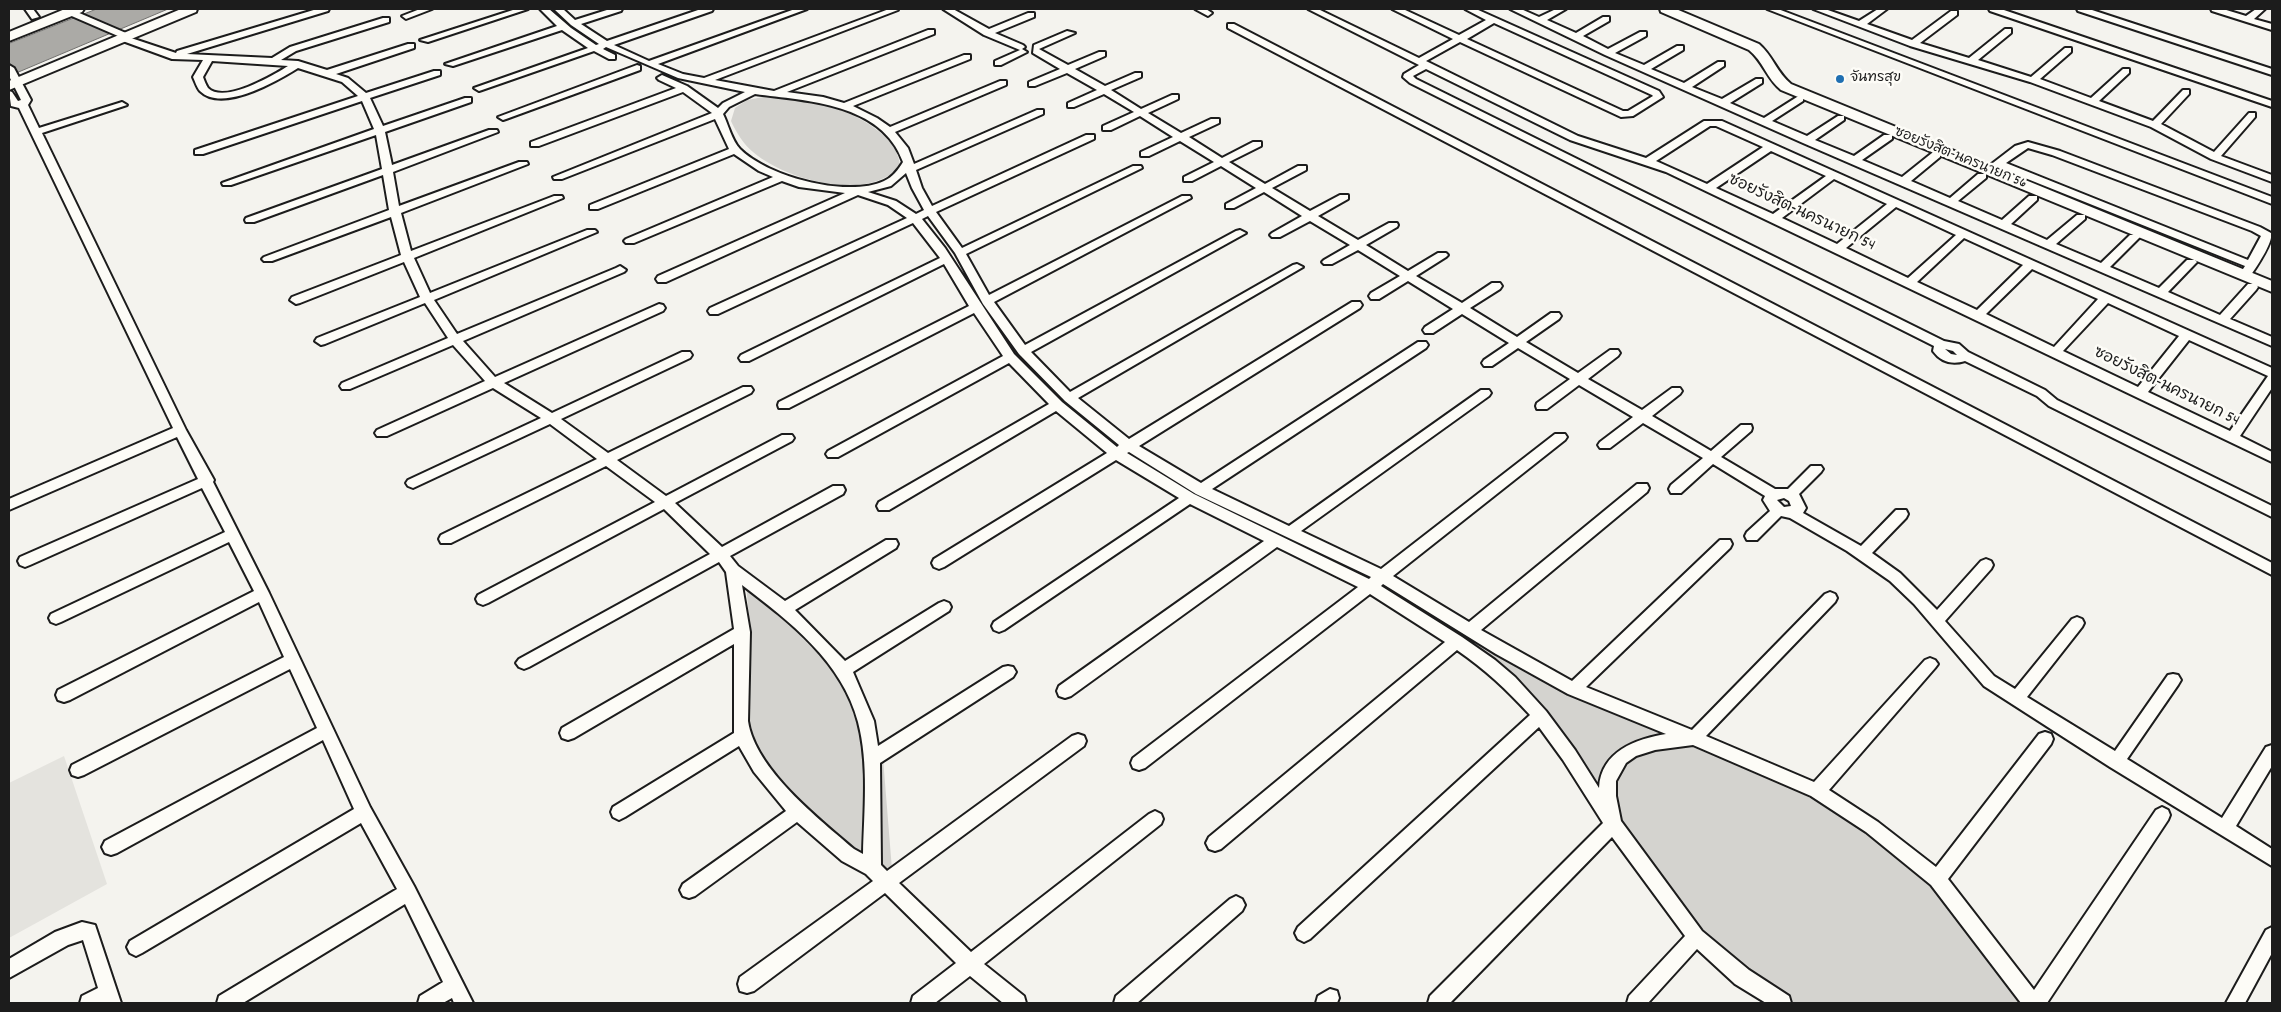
<!DOCTYPE html>
<html>
<head>
<meta charset="utf-8">
<style>
  body { margin:0 }
  #map { position:relative; width:2281px; height:1012px; overflow:hidden; background:#f4f3ee; font-family:Dekko,sans-serif }
  canvas { display:block }
  .frame { position:absolute; inset:0; border:10px solid #1c1c1c; pointer-events:none }
</style>
</head>
<body>
<div id="map">
<canvas width="2281" height="1012"></canvas>
<div class="frame"></div>
</div>
<script>
const ctx = document.querySelector('canvas').getContext('2d');
ctx.lineJoin = 'round';
function fillPath(path, color) {
  ctx.fillStyle = color;
  ctx.fill(path, 'evenodd');
}
function strokePath(path, color, width, dash) {
  ctx.strokeStyle = color;
  ctx.lineWidth = width;
  ctx.lineCap = dash ? 'butt' : 'round';
  ctx.setLineDash(dash || []);
  ctx.stroke(path);
}
function drawText(font, color, halo, rows, align = 'center') {
  ctx.font = font + ' Dekko,"Playpen Sans Thai",sans-serif';
  ctx.lineWidth = 5;
  ctx.setLineDash([]);
  ctx.textBaseline = 'middle';
  ctx.strokeStyle = halo;
  ctx.fillStyle = color;
  for (const [text, x, y, turn = 0] of rows) {
    ctx.save();
    ctx.translate(x, y);
    ctx.rotate((+turn || 0) * Math.PI / 180);
    ctx.textAlign = isNaN(turn) ? turn : align;
    if (halo) ctx.strokeText(text, 0, 0);
    ctx.fillText(text, 0, 0);
    ctx.restore();
  }
}
const built = new Path2D(`
  M64 756 107 884 9 938V783Z`);
const green = new Path2D(`
  M769 96C811 102 848 105 882 134 892 143 899 153 900 166 869 203 785 180 753 152 744 145 736 132 731 121L735 108 747 100Z
  M746 583 852 670 883 758 893 882 802 815 754 747 748 720 750 632Z
  M1475 643 1578 692 1822 795 1936 879 2031 1003H1790L1696 937 1544 722Z`);
const water = new Path2D(`
  M97 9H168L9 76V44Z`);
const street = new Path2D(`
  M25 9H33L39 17 32 19Z
  M70 9 126 33 128 37 176 53 177 51 317 9H329L328 11 187 54 272 58 290 47 383 18H389V22L296 51 281 60 298 61 327 70 408 44H414V48L336 74 348 78 366 93 434 71H440V75L370 98 383 126 465 98H471V102L385 132 392 165 489 130H497L498 132 393 172 399 206 519 162H527L528 164 401 213 411 251 554 196H562L563 198 414 258 430 293 587 230H595L597 232 434 300 457 334 616 268 620 266 626 270 624 272 463 341 495 377 659 304 663 305 665 308 663 311 504 383 552 413 682 352H690L692 355 690 358 561 419 608 453 743 387H751L753 390 751 393 617 460 666 496 782 435H792L794 438 792 441 675 503 722 547 833 486H843L845 490 843 494 730 556 738 566 785 601 886 540H896L898 544 896 548 795 610 845 661 939 603 944 601 949 603 951 607 949 611 853 672 874 721 878 746 1003 667 1008 666 1013 667 1016 672 1013 677 880 763 881 865 887 871 1072 736 1078 734 1084 736 1086 741 1084 746 899 883 971 952 1149 814 1155 811 1161 814 1163 819 1161 824 984 964 1024 996 1026 1003H1003L970 976 935 1003H911L913 996 956 963 885 893 754 991 747 993 740 991 738 984 740 977 873 881 866 874 842 861 797 822 695 896 689 898 683 896 680 890 683 884 786 811 754 772 739 746 625 817 619 820 613 817 611 812 613 807 734 733V644L574 738 568 740 562 738 560 733 562 728 734 629 726 572 719 562 529 667 524 669 519 667 516 663 519 659 710 554 664 509 488 603 483 605 478 603 476 599 478 595 655 502 606 466 451 543H441L439 539 441 535 597 459 550 424 413 488 408 486 406 483 408 480 541 418 493 388 387 436H377L375 433 377 430 485 381 453 345 350 389H342L340 386 342 383 448 338 425 303 325 344 321 345 315 341 317 338 420 297 404 262 300 303 296 304 290 300 292 297 401 255 391 217 272 261H264L262 259 264 257 389 210 383 175 254 222H246L245 220 246 218 382 169 376 135 231 185H223L222 183 374 129 362 101 203 154H195V150L358 96 342 82 298 68C277 81 222 113 200 91 197 88 195 81 193 77L203 60 172 59 120 40 118 36 67 14 66 12ZM212 61 288 66C272 76 224 104 208 88 206 85 204 80 203 77ZM742 585C789 621 842 661 858 722 869 764 864 811 863 854L854 849C819 819 755 769 748 721L750 632Z
  M420 9H432L406 19 402 16Z
  M516 9H528L428 42 420 40Z
  M540 9H549L571 28 596 45 599 44 571 25 554 9H563L575 20 610 9H622L621 11 581 24 607 41 701 9H713L712 11 614 45 649 61 795 9H807L658 64 683 74 704 78 889 9 898 10 715 80 774 91 928 30H934V34L787 92 823 97 844 103 964 55H970V59L853 106 877 118 890 127 1000 81H1006V85L895 132 908 148 914 164 1037 110H1043V114L916 170 922 188 932 206 1086 135H1094V139L936 212 962 248 1133 166H1141L1142 168 966 254 989 295 1182 196H1190L1191 198 994 302 1025 345 1236 231 1240 230 1246 233 1031 352 1070 392 1293 265 1297 264 1303 267 1078 398 1129 439 1352 302H1360L1362 305 1360 308 1139 446 1201 483 1418 342H1426L1428 345 1426 348 1212 489 1289 526 1481 390H1489L1491 393 1489 396 1301 531 1381 569 1555 434H1565L1567 437 1565 440 1393 576 1469 622 1637 484H1647L1649 488 1647 492 1481 630 1572 681 1720 540H1730L1732 544 1730 548 1586 687 1692 730 1825 594 1830 592 1835 594 1837 598 1835 602 1706 736 1814 782 1925 660 1930 658 1935 660 1938 664 1935 668 1829 790 1878 822 1936 867 2039 734 2045 732 2051 734 2053 739 2051 744 1948 879 2034 990 2156 810 2162 807 2168 810 2170 815 2168 820 2047 1003H2021L1931 885 1866 832 1811 796 1693 745 1655 750 1636 756 1626 763 1616 781V796L1621 821 1702 931 1749 970 1789 996 1791 1003H1766L1735 984 1697 949 1648 1003H1627L1629 996 1685 936 1612 837 1450 1003H1428L1430 996 1603 823 1563 760 1539 727 1310 939 1304 942 1298 939 1295 933 1298 927 1530 715C1506 689 1486 670 1457 650L1221 849 1215 851 1209 849 1206 843 1209 837 1445 642 1370 594 1145 768 1139 770 1133 768 1131 763 1133 758 1358 587 1277 547 1071 696 1065 698 1059 696 1057 691 1059 686 1264 541 1190 504 1004 630 999 632 994 630 992 626 994 622 1179 498 1116 460 944 567 939 569 934 567 932 563 934 559 1107 453 1056 411 889 510H879L877 506 879 502 1049 404 1009 363 838 457H828L826 454 828 451 1003 356 974 313 789 408H779L778 405 779 402 969 306 944 264 749 361H741L739 358 741 355 940 258 913 223 718 314H710L708 311 710 308 907 218 888 205 858 195 666 282H658L656 279 658 276 845 193 799 187 782 181 634 243H626L624 241 626 239 773 177 759 171 734 154 598 209H590V205L729 149 715 119 562 179H554L553 177 712 113 683 92 539 146H531V142L676 88 659 80 657 78 662 75 687 86 718 108 723 103 745 92 678 78 606 47 603 49 615 55V59H609L594 51 482 90 479 91 474 88 588 48 562 30 453 66 445 64 557 26ZM755 94C807 101 882 103 903 162 898 170 893 177 884 181 848 198 768 177 740 149 732 141 728 124 723 114L729 107ZM906 173 912 188 924 210 916 214 896 201 868 192 891 186ZM928 216 955 253 983 304 1019 354 1065 401 1119 445 1117 447 1062 402 1014 354 945 248 922 219ZM1129 452 1196 494 1371 577 1369 579 1194 494 1127 453ZM1383 584 1496 654 1568 694 1666 734C1636 739 1601 751 1599 788L1575 750 1546 711 1515 677 1495 660 1462 637 1381 586Z
  M943 9H953L989 29 1028 13H1034V17L995 33 1023 45 1025 47 1022 49 1027 52 1001 65H995V61L1020 50 984 35Z
  M1195 9H1206L1212 13 1208 16Z
  M1308 9H1318L1419 58 1453 39 1392 9H1403L1459 35 1486 20 1465 9H1476L1659 91 1663 97 1633 116 1621 117 1460 42 1426 61 1578 136 1646 158 1704 121H1722L2272 368V388L2240 436 2272 452V462L1666 172 1570 140 1426 69 1413 76 1416 79 1944 341 1959 344 1968 352 2045 390 2057 400 2272 506V517L2049 406 2037 396 1965 361C1952 365 1941 362 1933 351L1934 346 1410 83 1403 77 1404 74 1419 65ZM1494 23 1652 95 1653 96 1628 111H1623L1467 39ZM1710 126H1716L1763 147 1707 184 1656 161ZM1771 151 1826 176 1773 214 1716 188ZM1834 179 1887 204 1837 244 1782 218ZM1896 207 1956 235 1908 278 1846 248ZM1964 238 2023 265 1977 310 1917 282ZM2032 269 2098 299 2054 347 1986 314ZM2108 303 2179 336 2138 387 2063 351ZM2189 340 2268 376 2230 431 2148 392ZM1945 349 1953 351 1957 355 1951 354Z
  M1510 9H1521L1539 17 1556 9H1566L1547 20 1576 33 1603 17H1609V21L1583 36 1608 49 1640 32H1646V36L1615 53 1644 65 1677 46H1683V50L1651 69 1684 83 1718 62H1724V66L1692 87 1722 99 1756 79H1762V83L1730 103 1764 118 1797 97H1803V101L1772 121 1807 136 1838 116H1844V120L1815 140 1854 156 1884 135H1892V139L1862 160 1902 177 1932 153H1940V157L1911 181 1950 198 1978 174H1986V178L1958 201 2002 220 2029 196H2037V200L2011 224 2047 240 2077 215H2085V219L2056 244 2101 263 2130 235H2138L2140 237 2110 267 2159 288 2187 260H2195L2197 262 2195 264 2168 292 2220 315 2248 284H2256L2258 287 2256 290 2230 319 2272 337V346L1803 143 1605 55Z
  M1767 9H1778L2272 197V204Z
  M1813 9H1825L1859 21 1878 9H1887L1867 24 1912 40 1951 11H1957V15L1920 43 1969 58 2005 29H2011V33L1978 60 2031 77 2065 48H2071V52L2040 79 2091 98 2123 69H2129V73L2099 101 2153 121 2183 90H2189V94L2161 124 2214 152 2249 113H2255V117L2221 156 2272 175V182L2211 159 2151 127 2030 82 1910 46Z
  M1989 9H2001L2272 101V107L1990 11Z
  M2077 9H2089L2272 69V75L2078 11Z
  M2211 9H2223L2246 16 2256 9H2265L2254 19 2272 24V30L2212 11Z
  M1228 24H1234L2272 563V575L1228 28Z
  M1067 31 1075 33 1039 49 1068 65 1099 52H1105V56L1075 69 1105 86 1135 73H1141V77L1111 90 1141 109 1172 95H1178V99L1148 113 1181 133 1211 119H1219V123L1189 137 1222 158 1253 142H1261V146L1229 162 1265 184 1298 166H1306V170L1272 188 1310 211 1340 195H1348V199L1318 216 1358 240 1389 223H1397L1398 225 1397 227 1366 245 1408 271 1438 253H1446L1448 255 1446 257 1416 276 1462 303 1492 283H1500L1502 286 1500 289 1470 308 1517 337 1551 313H1559L1561 316 1559 319 1526 342 1578 373 1610 350H1618L1620 353 1618 356 1588 379 1642 410 1672 388H1680L1682 391 1680 394 1652 416 1711 451 1741 425H1751L1752 428 1751 431 1721 457 1775 489H1788L1811 466H1821L1823 469 1821 472 1799 494 1806 508 1803 513 1861 546 1896 510H1906L1908 514 1906 518 1872 553 1900 573 1937 610 1981 561 1986 559 1991 561 1993 565 1991 569 1945 621 1994 676 2015 689 2072 619 2077 617 2082 619 2084 623 2082 627 2027 697 2115 751 2168 675 2173 674 2178 675 2181 680 2178 685 2127 759 2222 818 2266 747 2272 745V766L2236 826 2272 849V866L2110 767 1984 686 1914 604 1890 581 1847 551 1790 518 1781 516 1757 540H1747L1745 536 1747 532 1770 511 1763 500 1765 496 1713 464 1681 493H1671L1669 489 1671 485 1703 458 1643 423 1610 448H1600L1598 445 1600 442 1633 417 1579 385 1547 409H1537L1536 406 1537 403 1570 379 1518 348 1492 366H1484L1482 363 1484 360 1509 343 1462 314 1433 333H1425L1423 330 1425 327 1453 309 1408 281 1379 299H1371L1369 296 1371 293 1400 276 1358 250 1332 264H1324L1322 262 1324 260 1350 245 1310 221 1280 237H1272L1270 235 1272 233 1302 216 1264 192 1234 208H1226V204L1256 188 1221 166 1192 181H1184V177L1214 162 1180 141 1149 156H1141V152L1173 137 1140 116 1111 130H1103V126L1134 112 1104 94 1074 107H1068V103L1097 90 1067 73 1035 86H1029V82L1060 69 1033 53 1034 45ZM1784 498 1789 501 1791 506 1784 507 1777 500Z
  M9 65 14 68 31 100 28 105 39 128 119 103 122 102 127 105 42 133 186 430 214 480 213 482 269 593 370 807 414 886 473 1003H454L452 998 443 1003H418L420 996 443 982 405 904 243 1003H217L219 996 397 889 361 823 142 953 136 956 130 953 127 947 130 941 354 809 323 740 117 853 111 855 105 853 102 847 105 841 317 728 290 669 84 775 78 777 72 775 70 770 72 765 284 657 259 602 70 700 64 702 58 700 56 695 58 690 254 591 229 542 61 622 56 624 51 622 49 618 51 614 225 532 202 488 30 565 25 567 20 565 18 561 20 557 198 479 177 437 9 510V499L173 428 19 108 11 106 9 91 12 92 18 101 21 100 9 76Z
  M637 65 640 66V70L506 119 503 120 498 117Z
  M2028 142 2060 151 2260 227 2271 233C2274 242 2255 269 2249 278L2245 279 2239 275 2245 266 2000 168 1993 173H1985V169L2015 146ZM2028 148 2052 155 2252 231 2261 236 2248 260 2006 163Z
  M1236 896 1242 899 1245 905 1242 911 1137 1003H1114L1116 996 1230 899Z
  M82 922 95 925 121 1003H80L82 996 98 988 83 940 68 945 9 978V959L55 932Z
  M2272 927V953L2245 1003H2226L2266 930Z
  M1330 989 1337 991 1339 998 1337 1003H1316L1318 996Z`);
const secondary = new Path2D(`
  M181 9H197L196 12 9 90V81Z
  M1660 9H1676L1759 44C1773 56 1777 73 1791 84L2272 281V292L1781 90C1767 79 1763 61 1749 50L1661 12Z`);
const primary = new Path2D(`
  M65 9H84L82 12 9 41V32Z`);
const markers = [
  [1840,79,5,"#1f6fb2"]
];
const farPoinames = [
  ["จันทรสุข",1850,79]
];
const farStreetnames = [
  ["ซอยรังสิต-นครนายก 56",1960,159,22]
];
const streetNames = [
  ["ซอยรังสิต-นครนายก 54",1801,214,25],
  ["ซอยรังสิต-นครนายก 54",2166,388,26]
];
fillPath(built, '#e4e3de');
fillPath(green, '#d4d3cf');
fillPath(water, '#abaaa6');
strokePath(water, '#72716f', 1);
strokePath(street, '#1c1c1c', 4);
strokePath(secondary, '#1c1c1c', 4);
strokePath(primary, '#1c1c1c', 4);
fillPath(street, '#fdfcf7');
fillPath(secondary, '#fdfcf7');
fillPath(primary, '#fdfcf7');
for (const [x, y, r, color] of markers) {
  const dot = new Path2D();
  dot.arc(x, y, r, 0, 2 * Math.PI);
  ctx.fillStyle = color;
  ctx.fill(dot);
  strokePath(dot, '#fdfcf7', 2);
}
drawText('14px', '#1c1c1c', '#fdfcf7', farPoinames, 'left');
drawText('14px', '#1c1c1c', '#fdfcf7', farStreetnames);
drawText('16px', '#1c1c1c', '#fdfcf7', streetNames);
</script>
</body>
</html>
